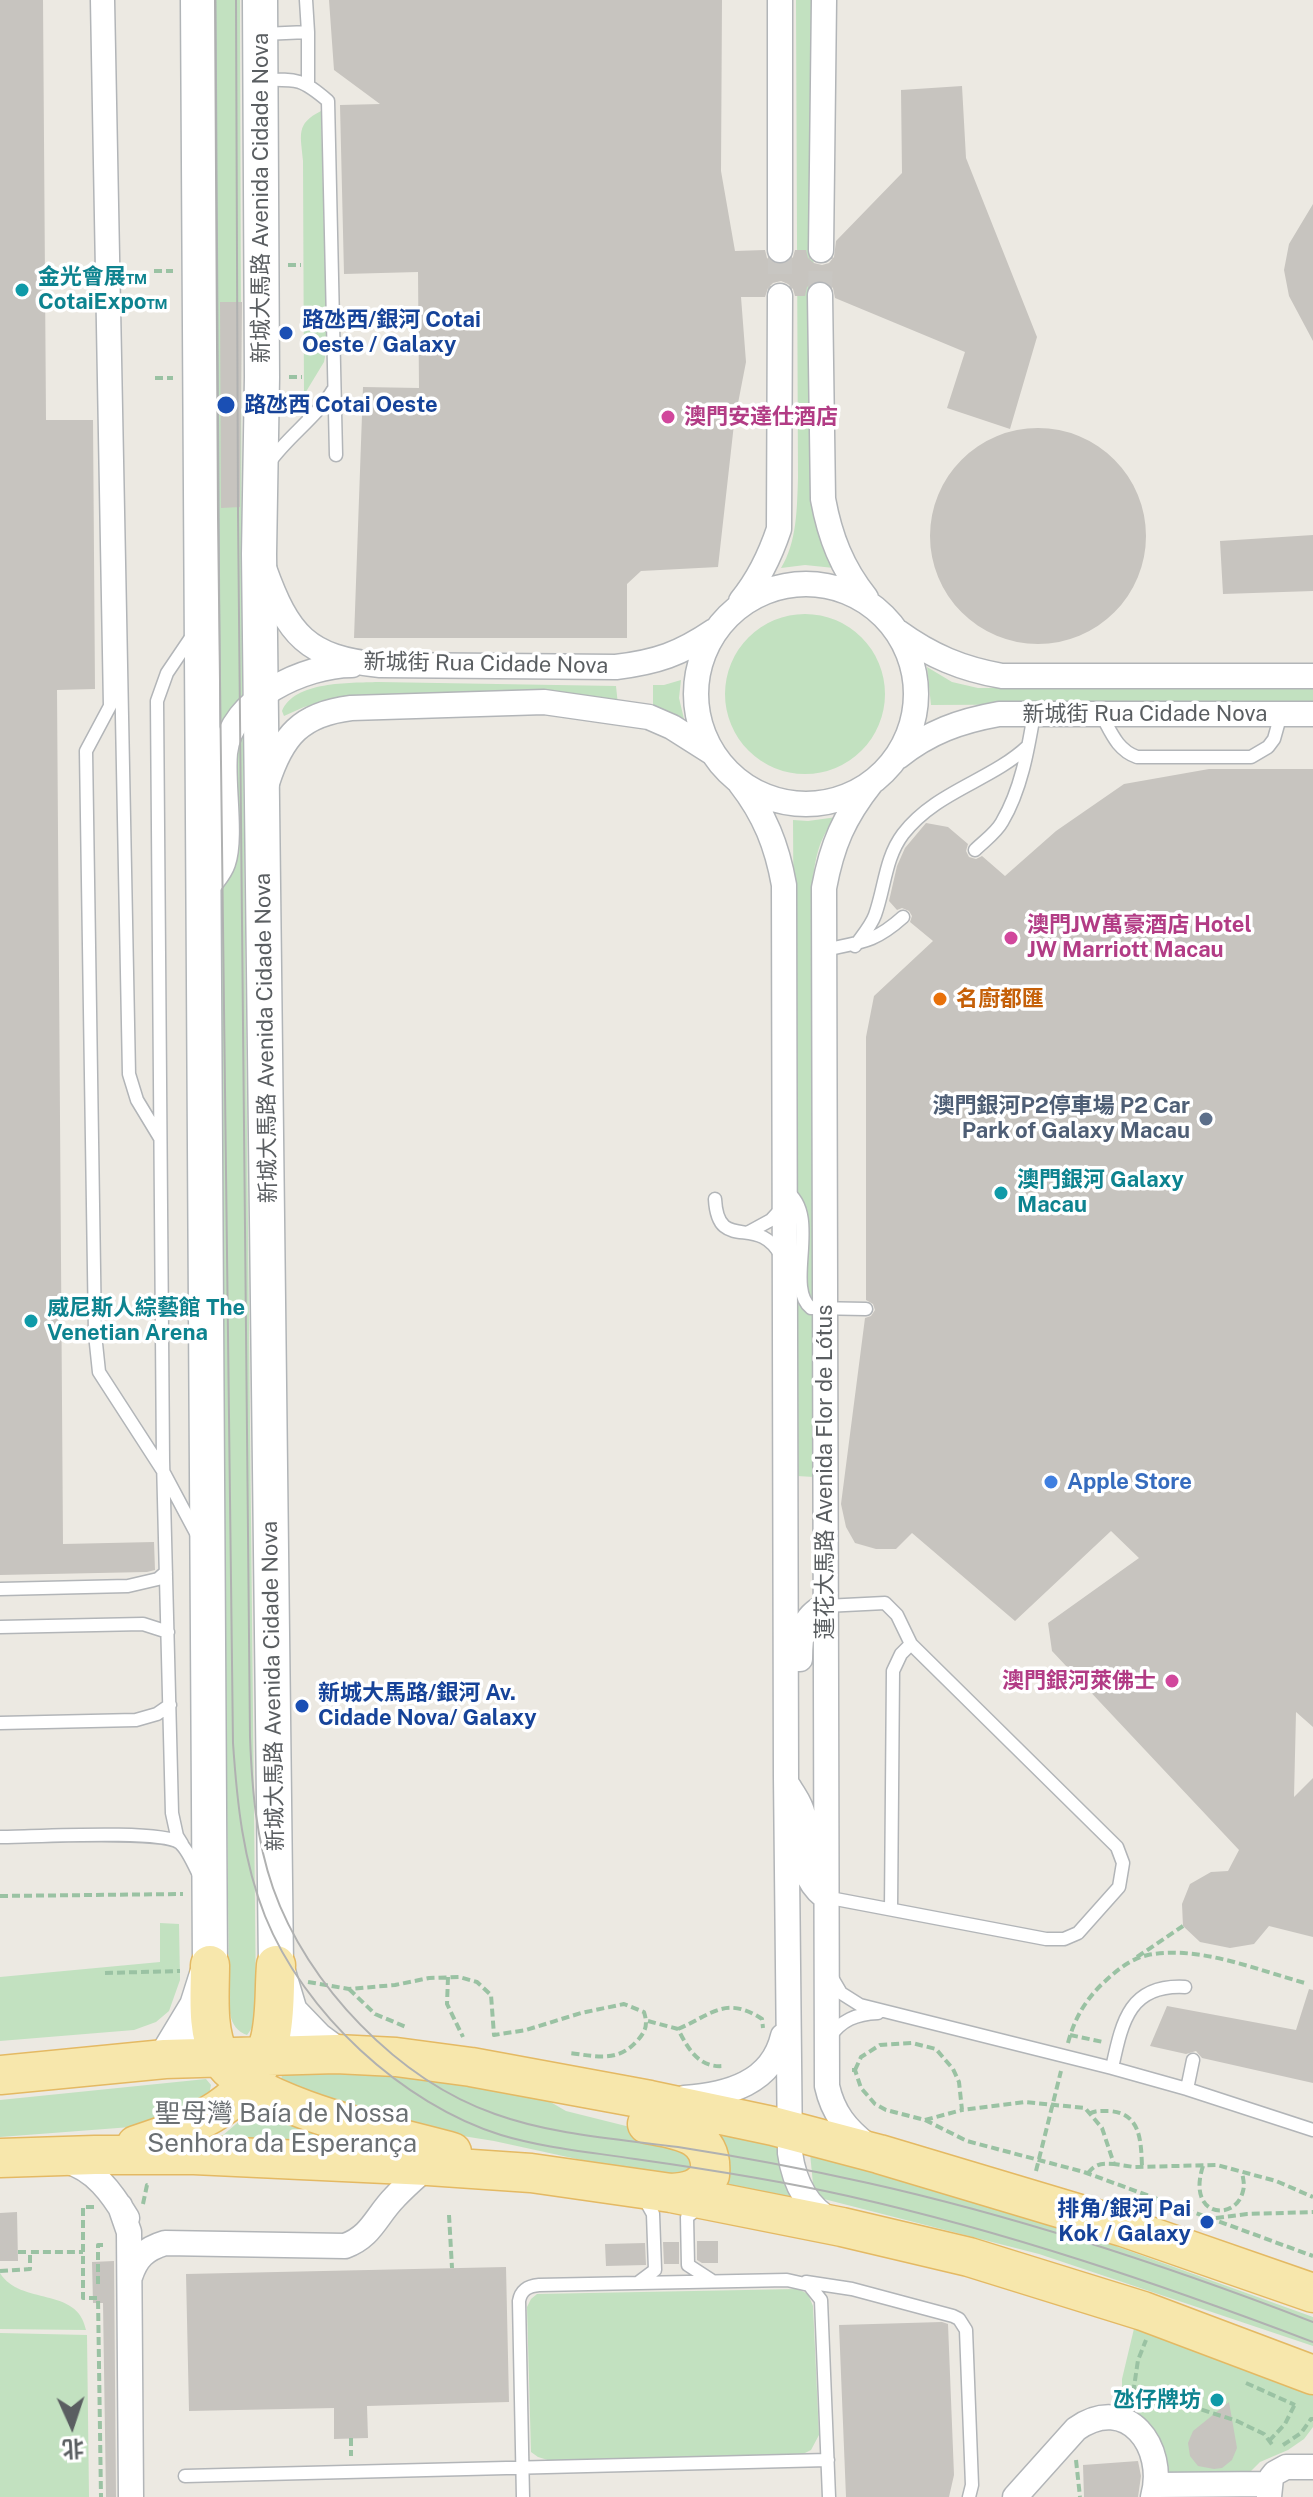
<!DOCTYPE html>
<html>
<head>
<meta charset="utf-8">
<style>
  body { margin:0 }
  #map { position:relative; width:1313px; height:2497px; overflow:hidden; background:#ece9e2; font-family:"Public Sans","Noto Sans SC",sans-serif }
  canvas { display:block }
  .north { position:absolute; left:32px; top:2385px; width:80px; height:80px; -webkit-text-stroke:6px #fff; paint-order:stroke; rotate:177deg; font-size:22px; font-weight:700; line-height:32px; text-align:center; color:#5a5e61 }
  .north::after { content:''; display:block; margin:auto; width:28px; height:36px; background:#5a5e61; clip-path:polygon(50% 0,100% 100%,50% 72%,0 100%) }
</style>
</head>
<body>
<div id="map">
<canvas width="1313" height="2497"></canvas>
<div class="north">北</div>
</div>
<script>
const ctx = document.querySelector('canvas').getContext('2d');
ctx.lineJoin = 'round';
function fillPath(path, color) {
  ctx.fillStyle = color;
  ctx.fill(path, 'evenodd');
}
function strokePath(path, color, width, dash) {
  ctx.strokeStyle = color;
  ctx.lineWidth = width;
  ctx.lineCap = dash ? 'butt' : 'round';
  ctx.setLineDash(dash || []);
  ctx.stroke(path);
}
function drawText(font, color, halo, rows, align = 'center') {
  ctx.font = font + ' "Public Sans","Noto Sans SC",sans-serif';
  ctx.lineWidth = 7;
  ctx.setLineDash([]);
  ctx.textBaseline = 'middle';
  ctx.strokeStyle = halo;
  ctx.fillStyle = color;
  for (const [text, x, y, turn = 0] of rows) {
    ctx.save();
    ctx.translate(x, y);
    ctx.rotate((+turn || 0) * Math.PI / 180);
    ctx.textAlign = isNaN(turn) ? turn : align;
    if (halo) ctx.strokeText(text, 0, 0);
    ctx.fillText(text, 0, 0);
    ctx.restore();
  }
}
const green = new Path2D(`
  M211 0H240L242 647 256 2003 252 2028 247 2035C227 2028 229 2006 229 1988L212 430Z
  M796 0H814L813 505 823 549 834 568 805 565 781 568C797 542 797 508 798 478Z
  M321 111 327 347 324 362 304 395 303 161C301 135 295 124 321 111Z
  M725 694a80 80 0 1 1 160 0a80 80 0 1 1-160 0Z
  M927 667 952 682 978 688 1313 687V703L931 705Z
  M681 680 679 698 684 719 653 705V685H664Z
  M378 682 616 686 618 705 334 700 304 707 284 716 282 711C294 681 350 683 378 682Z
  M837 817C820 836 816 854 813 879L814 1477 797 1476 793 820 808 821Z
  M160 1923 179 1924 180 1980 169 2011 156 2022 134 2030 0 2041V1977L160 1962Z
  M357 2065 528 2089 566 2111 674 2138 695 2162 687 2174 677 2176 632 2171 494 2141 394 2125 307 2096 281 2079 283 2072Z
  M206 2079 211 2085 209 2095 173 2113 131 2127 0 2137V2100Z
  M260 2104 369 2146 198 2148 223 2135Z
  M703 2125 778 2143 794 2199 719 2184Z
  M810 2153 1096 2239 1313 2317V2346L1039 2254 820 2198 813 2184Z
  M0 2273C20 2306 78 2286 86 2330L0 2329Z
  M798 2289 808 2294 813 2306 819 2435 811 2450 803 2454 551 2461 538 2457 531 2452 527 2307 531 2299 537 2294Z
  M1137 2316 1313 2388V2427L1304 2439 1288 2450 1260 2462 1248 2474 1174 2478 1167 2473 1146 2426 1122 2391V2379Z
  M0 2333 87 2335 89 2497H0Z`);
const building = new Path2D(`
  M0 0H43L46 420H93L95 689 57 690 63 1544 154 1542 155 1570 147 1572 0 1575Z
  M329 0H722L721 171 735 251 765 250 767 258 779 265 788 263 793 257 795 250H806L808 258 814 263 822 265 829 263 834 257 836 241 902 173 901 90 962 86 966 158 1037 337 1010 429 947 408 965 352 835 298 833 288 827 282H813L807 287 805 296H795L793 289 788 284 781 281 773 283 768 288 765 297H741L746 362 734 424 718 567 641 571 627 584V638H354L363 387 419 388 418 272 344 274 340 105 380 104 334 70Z
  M1313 204V341L1289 296 1284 270 1289 244Z
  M220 302H242L240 507 221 508Z
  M930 536a108 108 0 1 1 216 0a108 108 0 1 1-216 0Z
  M1313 535V591L1223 594 1220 541Z
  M1209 769H1313V1727L1296 1712 1294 1797 1313 1778V1937L1269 1926 1254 1944 1230 1948 1200 1942 1183 1926 1182 1904 1190 1884 1211 1872 1228 1871 1239 1850 1052 1651 1048 1623 1139 1558 1111 1531 1015 1621 912 1533 896 1549H876L855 1543 846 1527 841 1504 865 1318 871 1316 875 1310 873 1304 866 1300V1037L874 996 933 941 910 922 912 916 909 911 902 908 897 910 889 901 897 866 905 848 926 823 948 827 968 844 966 851 969 857 976 859 982 856 1005 876 1056 831 1124 784Z
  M1309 1989 1313 1990V2083L1202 2058 1196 2051 1186 2054 1150 2046 1167 2006 1296 2030Z
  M17 2212 18 2261H0V2213Z
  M697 2241H718V2263H702L697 2260Z
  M663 2242H679V2264H664Z
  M645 2243 646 2265 606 2266 605 2244Z
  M114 2261 116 2497H106L103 2303H93L92 2262Z
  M506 2267 509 2402 367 2406 368 2438 334 2439V2408L189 2411 186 2274Z
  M942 2322 948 2324 954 2475 949 2497H846L839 2325Z
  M1229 2402 1237 2448 1232 2460 1222 2468 1214 2469 1198 2466 1190 2456 1188 2443 1193 2431Z
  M1138 2461 1141 2476 1138 2497H1084L1083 2465Z`);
const streetTunnel = new Path2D(`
  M780 250V296
  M820 295 821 250`);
const path = new Path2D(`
  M288 265H301
  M154 271H173
  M289 377H302
  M155 378H173
  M0 1896 183 1894
  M1137 1957 1183 1926
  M105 1973 180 1971
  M448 1977 447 2004 463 2037
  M308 1982 349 1989 395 1985 429 1978 459 1977 477 1982 491 1995 494 2035 526 2030 581 2013 624 2004 644 2012C648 2025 646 2031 637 2041 617 2063 596 2056 569 2053
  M349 1989 375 2014 406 2027
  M648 2021 678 2029C688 2049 699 2068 723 2066
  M678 2029C711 2015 726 1995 762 2019L763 2028
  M1070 2035 1103 2042
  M1068 2043C1074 2020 1084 2002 1101 1985 1115 1972 1129 1959 1148 1955 1199 1945 1257 1970 1305 1983
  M852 2070H855L861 2088 875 2104 886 2110 925 2120 962 2110
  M855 2070 861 2057 880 2045 912 2043 936 2049 953 2069 959 2082 962 2110 1025 2102 1085 2108 1102 2128 1114 2164 1134 2167 1217 2165 1276 2181 1313 2197
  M1089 2114C1096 2110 1101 2111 1109 2111 1141 2113 1141 2141 1142 2167
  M925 2120 967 2141 1084 2172 1313 2256
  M1203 2166C1186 2218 1236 2222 1243 2191 1245 2185 1243 2178 1242 2172
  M1036 2171 1061 2071
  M1088 2173C1095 2164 1102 2163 1114 2164
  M143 2204 147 2185H150
  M94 2207H83V2298H98L101 2497
  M449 2215 452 2268
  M1216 2218 1247 2214 1313 2212
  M18 2252H30
  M0 2271 30 2269V2252H83
  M98 2284V2245H106
  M1246 2383 1295 2405
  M1143 2401H1175L1237 2421 1264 2434 1274 2447
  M1142 2403 1134 2387 1138 2360 1146 2340
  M351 2438V2456
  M1269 2441 1285 2424 1295 2404
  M1283 2445 1301 2433 1311 2419H1313
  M1076 2460 1080 2497`);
const lane = new Path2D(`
  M97 0 110 706 86 751 95 1334 99 1372 163 1471 196 1533
  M108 0 129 1074 137 1100 160 1138
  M306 0 308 32
  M263 34 308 32V84
  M264 80C298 79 302 79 328 101L336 455
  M269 463C288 436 316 418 333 390
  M1101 714C1111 732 1117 750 1137 757H1251L1268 747 1274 739 1281 714
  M975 850C984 841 996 833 1002 822 1021 790 1028 750 1034 714
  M855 946C862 936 871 926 875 915 885 887 885 858 903 834 936 791 991 781 1028 746
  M824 950C861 942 874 943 903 917
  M786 1191C822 1215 784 1287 811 1308L866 1309
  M715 1199C718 1255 758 1212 781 1256
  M749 1232 771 1220 781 1209
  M0 1589 128 1586 158 1579 166 1572
  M825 1606 885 1603 897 1615 911 1644 1117 1847 1123 1863 1119 1887 1078 1933 1064 1939H1046L825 1897
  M0 1627 143 1624 168 1632
  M0 1723 136 1720 157 1714 170 1705
  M0 1837C31 1837 162 1829 180 1843 188 1850 194 1865 199 1875
  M182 1844 177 1836 172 1813 163 1460 157 701 167 673 192 636
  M891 1909 893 1671 901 1654 911 1644
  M831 1976 841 1993 860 2005 1112 2068 1187 2089 1313 2130
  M829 2038C841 2020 856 2014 878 2013
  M1112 2068C1122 2022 1129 1984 1185 1987
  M1187 2089 1193 2060
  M701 2206 687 2217 688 2265 711 2280
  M639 2282 655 2270 653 2214 643 2196
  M806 2282 852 2289 953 2316 959 2319 966 2330 972 2485 969 2497
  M185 2476 828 2460
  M523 2497 519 2301C521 2290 528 2286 539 2285L787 2280 809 2285 821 2300 829 2497`);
const street = new Path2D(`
  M780 0V250
  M821 250 824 0
  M820 295 823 499C830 537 842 568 866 598
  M264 568C288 635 307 658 380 665L616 667C657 662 680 654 714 631
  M696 694a110 110 0 1 1 220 0a110 110 0 1 1-220 0Z
  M741 601C759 579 770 556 779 529L780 296
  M898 632C931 656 962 669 1002 676H1313
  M898 757C929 732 960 721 999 714H1313
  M267 783C282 736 301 714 351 708L544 702 649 717 672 727 713 753
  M740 783C765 815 777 846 784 885L786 1777 790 2153C794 2182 806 2207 833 2222
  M204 894C208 883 219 875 223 863 232 837 222 783 225 753 230 699 305 665 352 665
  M800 1659C800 1635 802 1617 825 1606
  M789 1787C794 1796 801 1804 803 1815 808 1848 795 1873 825 1897
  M684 2098C728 2095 772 2083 783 2036
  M868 2146C846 2129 833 2113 827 2086L824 888C832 845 844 817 871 783
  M66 2161C95 2169 112 2193 127 2218
  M120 2206 129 2232 131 2497
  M130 2277C136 2258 145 2249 165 2243L345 2246C372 2236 376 2216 395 2197 405 2186 417 2176 428 2166
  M1157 2485 1269 2484
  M1015 2497 1076 2429C1127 2393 1167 2447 1153 2497
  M1269 2497 1271 2478 1275 2473 1286 2467H1313`);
const secondary = new Path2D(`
  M260 0 262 377 259 554 276 1965 290 2012 317 2040 336 2054
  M165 2059 197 2006 210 1965 198 0`);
const primary = new Path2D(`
  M210 1965C210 1994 206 2030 220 2057 246 2105 398 2137 452 2152
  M0 2075 165 2059 336 2054 396 2057 471 2067 650 2100 773 2126 879 2154 1123 2227 1313 2293
  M647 2124C679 2130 714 2133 710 2175 698 2189 690 2192 671 2193
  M136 2145C194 2126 254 2104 270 2039 276 2015 274 1989 276 1965
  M0 2158 95 2155H194L428 2166 531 2173 671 2193 842 2227 969 2257 1143 2311 1313 2375`);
const tram = new Path2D(`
  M215 0 218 517 233 1743C237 1802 243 1861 265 1916 304 2013 402 2104 501 2135 544 2148 590 2152 635 2159 706 2169 777 2180 848 2196 1008 2232 1160 2284 1313 2342
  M236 0 238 514 250 1737C252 1789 256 1839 273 1888 307 1985 398 2080 495 2114 553 2135 618 2139 678 2147 742 2157 805 2169 868 2183 1020 2217 1168 2266 1313 2322`);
const markers = [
  [22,290,8,"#0f9aa8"],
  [286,333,8,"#1a4fb4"],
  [226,405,10,"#1a4fb4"],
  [668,417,8,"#d1479c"],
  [1011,938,8,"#d1479c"],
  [940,999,8,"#e8710a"],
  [1206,1119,8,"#5c6f8a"],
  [1001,1193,8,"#0f9aa8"],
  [31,1321,8,"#0f9aa8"],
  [1051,1482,8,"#3f7fe0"],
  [1172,1681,8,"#d1479c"],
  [302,1706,8,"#1a4fb4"],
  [1207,2222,8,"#1a4fb4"],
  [1217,2400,8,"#0f9aa8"]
];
const streetNames = [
  ["新城大馬路 Avenida Cidade Nova",261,198,-90],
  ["新城街 Rua Cidade Nova",486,664,1],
  ["新城街 Rua Cidade Nova",1145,714],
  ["新城大馬路 Avenida Cidade Nova",266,1038,-91],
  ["蓮花大馬路 Avenida Flor de Lótus",825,1472,-90],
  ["新城大馬路 Avenida Cidade Nova",273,1686,-91]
];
const cultureNames = [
  ["金光會展™",38,277],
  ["CotaiExpo™",38,302],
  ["澳門銀河 Galaxy",1017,1180],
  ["Macau",1017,1205],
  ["威尼斯人綜藝館 The",47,1308],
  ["Venetian Arena",47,1333],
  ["氹仔牌坊",1201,2400,"right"]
];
const transitNames = [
  ["路氹西/銀河 Cotai",302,320],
  ["Oeste / Galaxy",302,345],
  ["路氹西 Cotai Oeste",244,405],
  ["新城大馬路/銀河 Av.",318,1693],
  ["Cidade Nova/ Galaxy",318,1718],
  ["排角/銀河 Pai",1191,2209,"right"],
  ["Kok / Galaxy",1191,2234,"right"]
];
const hotelNames = [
  ["澳門安達仕酒店",684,417],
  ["澳門JW萬豪酒店 Hotel",1027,925],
  ["JW Marriott Macau",1027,950],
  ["澳門銀河萊佛士",1156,1681,"right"]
];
const foodNames = [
  ["名廚都匯",956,999]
];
const serviceNames = [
  ["澳門銀河P2停車場 P2 Car",1190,1106],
  ["Park of Galaxy Macau",1190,1131]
];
const shopNames = [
  ["Apple Store",1067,1482]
];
const quarterNames = [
  ["聖母灣 Baía de Nossa",282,2114],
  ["Senhora da Esperança",282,2144]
];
fillPath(green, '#c2e1c0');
fillPath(building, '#c7c4bf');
strokePath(streetTunnel, '#c8c6c2', 24, [24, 12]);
strokePath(lane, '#b2b5b8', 15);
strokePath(street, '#b2b5b8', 27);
strokePath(secondary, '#b1b5b8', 37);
strokePath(primary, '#e4b963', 41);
strokePath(path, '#9ac2a3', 4, [8, 4]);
strokePath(lane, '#fff', 12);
strokePath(street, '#fff', 24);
strokePath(secondary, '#fff', 34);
strokePath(primary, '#f7e7ac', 38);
strokePath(tram, '#b0b1b1', 2);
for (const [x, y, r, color] of markers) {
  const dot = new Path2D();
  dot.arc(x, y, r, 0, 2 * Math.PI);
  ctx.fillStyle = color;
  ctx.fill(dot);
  strokePath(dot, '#fff', 3);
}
drawText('22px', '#5a5e61', '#fff', streetNames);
drawText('bold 22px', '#0d838f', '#fff', cultureNames, 'left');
drawText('bold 22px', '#164399', '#fff', transitNames, 'left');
drawText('bold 22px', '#b23c85', '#fff', hotelNames, 'left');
drawText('bold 22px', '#c56008', '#fff', foodNames, 'left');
drawText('bold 22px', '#4e5e75', '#fff', serviceNames, 'right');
drawText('bold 22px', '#366cbe', '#fff', shopNames, 'left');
drawText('26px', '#6b7073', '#fff', quarterNames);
</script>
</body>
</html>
